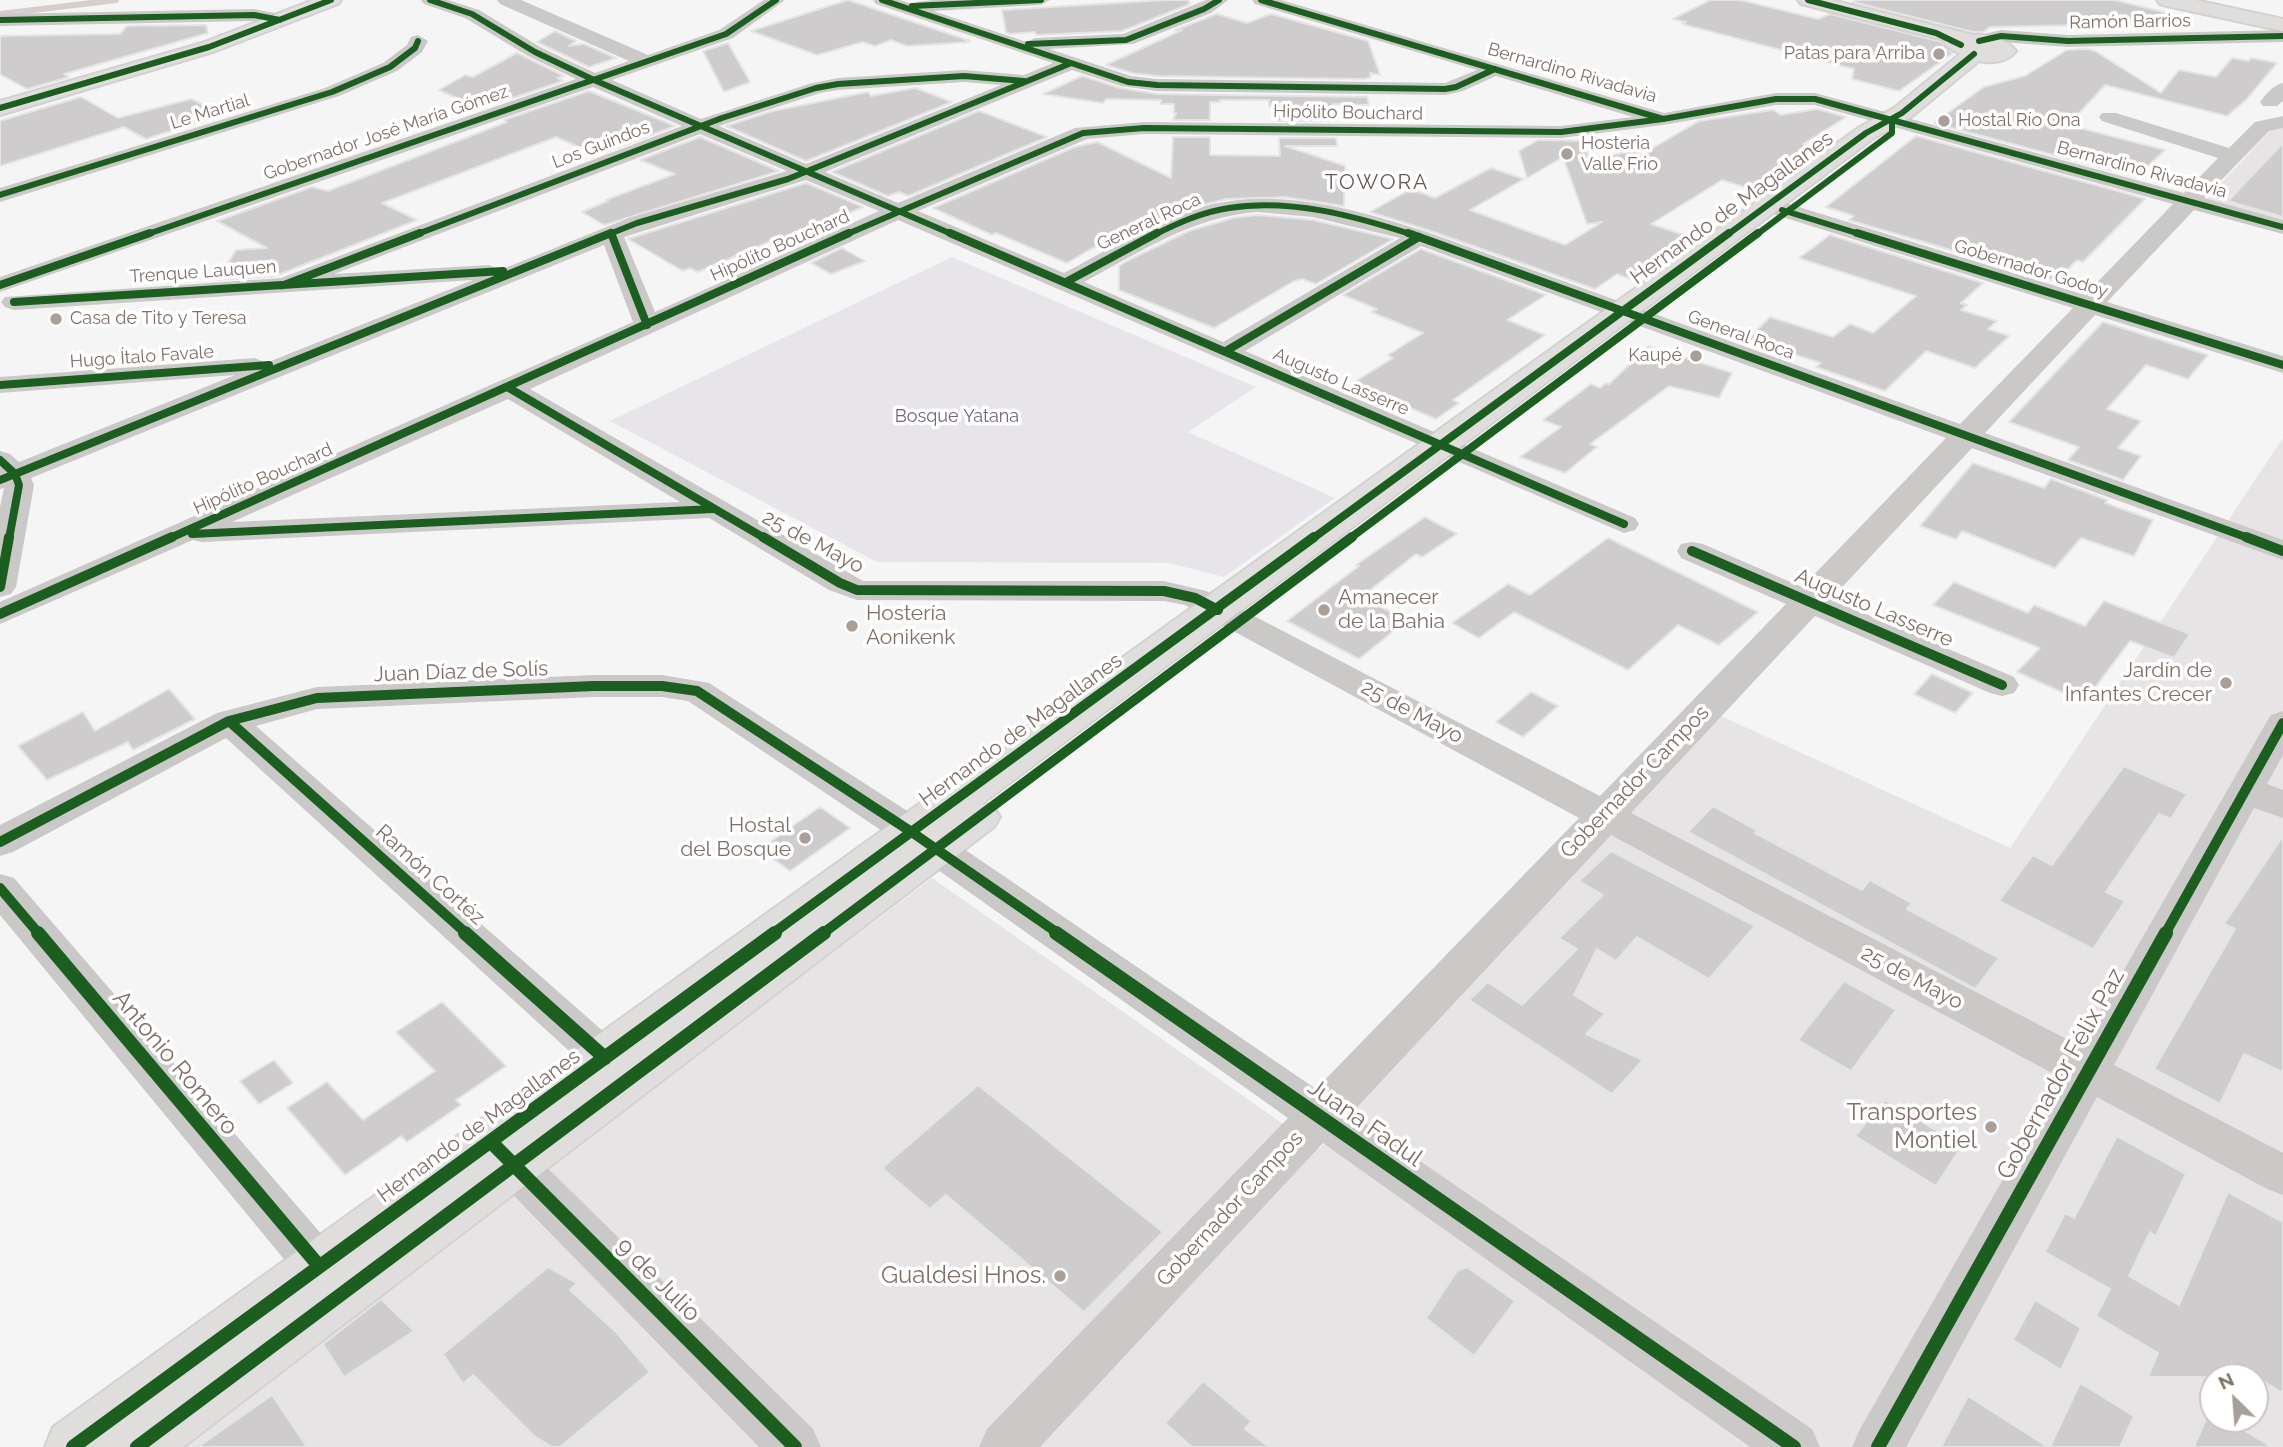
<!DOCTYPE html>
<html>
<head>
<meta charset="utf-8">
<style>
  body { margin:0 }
  #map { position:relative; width:2283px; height:1447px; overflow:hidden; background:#f5f5f5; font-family:Raleway,sans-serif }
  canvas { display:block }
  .north { position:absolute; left:2199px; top:1363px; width:70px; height:70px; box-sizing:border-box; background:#fff; border:2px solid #cdc5c3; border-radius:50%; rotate:335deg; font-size:19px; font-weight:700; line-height:28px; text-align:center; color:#826f68 }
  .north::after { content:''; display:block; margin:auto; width:24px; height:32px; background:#aa9e99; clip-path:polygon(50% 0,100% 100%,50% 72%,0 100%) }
</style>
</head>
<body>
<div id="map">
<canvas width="2283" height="1447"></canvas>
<div class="north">N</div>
</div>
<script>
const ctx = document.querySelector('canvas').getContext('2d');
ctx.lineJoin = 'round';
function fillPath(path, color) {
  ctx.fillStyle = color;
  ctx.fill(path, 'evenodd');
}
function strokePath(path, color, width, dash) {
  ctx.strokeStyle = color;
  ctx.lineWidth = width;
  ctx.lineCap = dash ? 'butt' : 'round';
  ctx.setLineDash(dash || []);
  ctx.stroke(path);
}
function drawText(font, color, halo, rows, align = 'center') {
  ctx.font = font + ' Raleway,sans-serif';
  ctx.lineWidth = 7;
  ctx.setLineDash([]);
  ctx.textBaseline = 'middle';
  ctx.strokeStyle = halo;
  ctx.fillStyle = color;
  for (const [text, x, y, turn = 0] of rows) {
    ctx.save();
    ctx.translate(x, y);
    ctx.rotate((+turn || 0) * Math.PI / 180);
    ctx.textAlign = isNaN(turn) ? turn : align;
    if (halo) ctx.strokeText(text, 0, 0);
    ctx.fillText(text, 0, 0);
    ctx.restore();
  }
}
const built = new Path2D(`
  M2279 126H2283V230L2199 207 2269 132Z
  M2283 438V1447H178L932 878 1319 1149 1721 716 2010 848ZM2213 1377H2255V1419H2213Z`);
const green = new Path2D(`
  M952 257 1256 387 1188 432 1335 498 1224 577 1169 563 877 562 610 421Z`);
const stream = new Path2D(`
  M0 14 116 0`);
const building = new Path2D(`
  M848 0 970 41V42L907 46 891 40 875 46 863 42 817 55 751 31Z
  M1167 0H1188L1190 4 1122 31 1036 35 1035 32 1010 34 1006 32 1002 10Z
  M1710 0H1740L1818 19 1830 14 1942 42 1945 48 1953 53 1899 91 1852 79 1854 69 1682 24 1686 22 1673 19Z
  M1858 0H2114L2176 15 2175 23 1990 27 1983 32H1973L1853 2Z
  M1217 14 1247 23 1271 14 1368 41 1380 75 1370 73 1371 77 1364 79 1157 76 1132 73 1106 65 1182 30H1175Z
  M206 25 208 33 64 74 69 77 27 89 0 74V36L120 34 127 26Z
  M555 31 576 41 569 46 584 44 616 58 589 67 537 42Z
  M728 43 750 82 724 92 703 51Z
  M2087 49 2095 51 2161 93 2179 70 2216 77 2232 58 2248 61 2251 58 2277 63 2246 100 2227 116 2105 85 2068 125 2165 150 2136 177 1934 123 1984 87 2025 76 2067 50Z
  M517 53 564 76 557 78 563 81 480 109 439 90 465 75 473 77Z
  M1082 76 1120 88 1157 94 1367 97 1369 105 1333 104 1335 121H1278L1277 106H1269V100H1220V102H1210V120H1173L1176 113H1174V104H1161V100L1106 99 1103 103 1043 94Z
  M915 88 952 102 806 161 726 126 773 111 868 92 871 96Z
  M589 91 675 126 614 149 597 142 581 148 556 137 382 203 417 220 275 276 218 280 236 250 267 248 217 221 312 187 328 191 507 122 504 120Z
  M81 97 118 118 191 99 222 114 146 139 124 127 0 166V121Z
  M1817 109 1846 117 1803 144 1812 146 1751 189 1722 180 1651 224 1693 238 1633 280 1617 274 1595 289 1428 230 1370 212 1411 189 1435 198 1491 168 1524 179 1470 210 1565 245 1602 222 1587 224 1563 157 1527 178 1519 151 1538 140 1591 141 1585 144 1589 159 1635 151 1641 155 1699 121 1773 110 1781 115Z
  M979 111 1047 137 908 196 899 192 888 196 832 172Z
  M1916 136 2121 192 2145 199 2083 262 2077 260 2056 281 1849 220 1854 216 1826 207Z
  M700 137 779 171 604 225 582 212 608 201 606 200 675 174 640 160Z
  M1173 137H1210V155L1280 156 1279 138H1336L1337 146H1285L1345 166 1344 206 1285 197 1226 199 1179 211 1119 240V237L1091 249 1067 263 996 233 992 235 933 208 1075 147 1097 142 1171 178Z
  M2283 143V217L2228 201Z
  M806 183 863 207 809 231 818 236 786 250 771 241 698 272 690 268 683 271 628 239Z
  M1257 215 1313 220 1393 239 1316 284 1302 279 1294 281 1214 328 1119 290V266L1127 261 1189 231 1233 218Z
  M1830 235 1983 283 1961 303 1967 305 1961 310 1997 321 1988 329 2009 336 1975 368 1926 351 1885 391 1816 367 1821 363 1748 339 1770 317 1833 337 1850 324 1873 333 1916 296 1799 258Z
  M842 248 865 261 831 274 811 263Z
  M1421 249 1546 295 1507 320 1545 335 1453 400 1459 403 1436 419 1353 383 1393 358 1388 355 1423 333 1371 312 1377 309 1343 295Z
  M2103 322 2208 355 2188 379 2146 365 2107 409 2141 421 2118 448 2141 456 2123 480 2068 460 2079 447 2009 422Z
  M1649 346 1732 373 1719 398 1669 386 1590 444 1597 447 1565 473 1520 457 1561 427 1543 420 1591 384 1600 388 1606 383 1609 384Z
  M1973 463 2044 488 2051 479 2107 500 2105 503 2153 520 2134 556 2081 538 2055 568 1962 531 1956 539 1920 526Z
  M1425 517 1457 534 1422 557 1416 554 1361 597 1407 620 1359 659 1287 621 1359 566 1356 565Z
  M1608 538 1758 612 1719 645 1678 625 1628 670 1514 612 1479 638 1452 623 1508 584 1530 595Z
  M1954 582 2028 613 2034 605 2085 626 2104 601 2190 634 2174 658 2130 641 2084 702 2017 672 2040 648 1933 605Z
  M1932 674 1973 693 1955 713 1914 694Z
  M169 689 195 719 133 750 128 742 47 780 18 746 83 712 95 731Z
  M1531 692 1558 706 1523 737 1496 722Z
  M2124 766 2187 794 2171 819 2159 814 2106 892 2125 901 2093 949 1999 901 2033 855 2052 865Z
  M1713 806 1757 830 1755 833 1862 890 1870 880 1912 903 1907 909 1999 958 1975 989 1688 832Z
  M820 807 850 828 790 871 760 849Z
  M2283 836V1072L2244 1054 2220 1104 2154 1069 2235 929 2224 924Z
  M1611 851 1755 926 1709 979 1637 937 1616 961 1597 949 1574 995 1605 1014 1586 1034 1643 1060 1612 1094 1469 1000 1488 982 1522 1005 1577 949 1559 938 1603 895 1579 881Z
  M1844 981 1896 1010 1851 1071 1798 1040Z
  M442 1002 506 1066 456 1100 461 1105 407 1142 401 1136 345 1175 287 1108 327 1082 363 1120 435 1071 396 1032Z
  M274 1060 293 1083 259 1104 240 1081Z
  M978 1085 1163 1232 1084 1312 946 1195 930 1209 882 1168Z
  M1885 1100 1962 1146 1936 1186 1855 1136Z
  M2117 1136 2186 1174 2156 1236 2150 1232 2129 1276 2179 1305 2228 1192 2283 1222V1393L2232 1363 2226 1377H2148L2158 1353 2096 1316 2110 1289 2045 1252 2065 1213 2074 1218Z
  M548 1267 577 1283 570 1290 616 1332 650 1372 560 1447H552L534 1436 473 1375 463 1384 443 1354Z
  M1467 1267 1515 1301 1474 1356 1426 1318 1457 1271Z
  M381 1299 414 1331 344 1377 323 1344Z
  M2035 1300 2081 1328 2061 1370 2013 1340Z
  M1203 1381 1251 1421 1245 1429 1269 1447H1192L1165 1423Z
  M2080 1383 2134 1416 2120 1447H2050Z
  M272 1395 307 1447H198Z
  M1968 1396 2048 1447H1941Z
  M2210 1410 2213 1412V1419H2225L2272 1447H2194Z`);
const minor = new Path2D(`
  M421 0H448L479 10 542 48 595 73 629 61 500 4 497 0H521L648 55 719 30 764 0H785L733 38 612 80 701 119 809 84 838 78 964 70 1024 75 1053 63 876 4 873 0H900L915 5 917 2 933 0H1050L1041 5 933 11 1027 42 1035 38 1123 34 1206 0H1228L1211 13 1133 44 1049 49 1131 76 1157 79 1445 83 1477 70 1255 4 1252 0H1281L1664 113 1776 93H1815L2184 193 2218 158 2102 121 2099 117 2102 113H2116L2229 148 2255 122 2283 116V128L2269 131 2204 198 2283 220V234L2194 210 2107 302 2283 356V373L2095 315 1985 433 2283 540V560L1972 448 1831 599 2014 677 2019 685 2014 693 2002 696 1990 693 1815 616 1631 813 2080 1046 2266 723 2271 715 2283 711V755L2267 784 2283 790V818L2254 808 2114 1065 2283 1153V1195L2267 1189 2097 1097 1906 1447H1852L1860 1429 2061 1078 1611 835 1351 1114 1812 1429 1820 1447H1750L1323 1143 1040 1447H979L987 1429 1288 1118 900 843 688 701 662 697H594L317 709 256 726 620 1046 626 1058 620 1070 605 1075 590 1070 226 738 13 852 0 856V825L217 713 317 687 594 675H662L709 683 926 823 1316 1089 1579 818 1185 605 1164 601 857 600 829 590 709 518 202 542 193 540 0 624V602L633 322 604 245 31 478 34 485 16 587 11 594 0 597V507L4 488 0 489V451L10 454 19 462 235 375 0 393V377L255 358 266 363 473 280 14 310 5 307 1 302 5 297 281 278 682 126 593 87 0 292V277L576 79 528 56 465 18 424 4ZM1072 70 1121 86 1157 91 1445 95 1463 91 1496 76 1633 117 1561 126 1144 122 1075 128 898 203 825 172ZM964 82 1001 85 806 164 719 126 820 93 838 90ZM1776 105H1814L2173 204 2085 295 1776 200H1760L1757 205 1760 210 2073 308 1960 424 1427 232C1355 209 1274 185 1198 208 1150 222 1107 251 1064 273L918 211 1087 139 1144 134 1561 138 1663 125ZM700 134 787 171 629 218 500 270 489 265 334 274ZM806 180 879 211 655 312 624 237ZM1257 212 1313 217 1400 238 1223 342 1084 282C1141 252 1191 217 1257 212ZM898 220 1624 533 1635 530 1639 524 1635 518 1245 351 1421 246 1946 438 1802 587 1703 544 1692 542 1681 544 1677 551 1681 558 1786 604 1600 796 1206 591 1164 581H863L530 389ZM508 399 680 502 232 522Z
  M254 9 290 16 292 20 283 26 254 21 0 26V14Z
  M2001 30 2068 35 2283 30V42L2068 47 2001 42 1979 47 1969 41 1972 37Z
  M418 35 428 41 422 52 397 71 339 96 0 202V188L325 88 383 63 407 45 411 37Z
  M2283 83V101L2277 106H2263L2260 102C2266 94 2273 85 2283 83Z
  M0 874 14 878 336 1251 343 1266 336 1281 319 1288 302 1281 0 915Z
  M496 1128 512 1133 813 1429 821 1447H759L480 1161 474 1147 480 1133Z`);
const major = new Path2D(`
  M1798 0H1832L1973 35C1989 34 2006 38 2016 51 2008 62 1991 64 1979 61L1910 118 1874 138 983 803 994 807 1000 817 994 827 183 1447H45L53 1427 1858 128 1894 108 1960 54 1946 46 1944 40 1801 4Z
  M2157 0H2195L2283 19V31L2167 6 2160 4Z`);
const highway = new Path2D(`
  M313 0H341L338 4 216 51 0 115V101L202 43Z`);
const cyclewayFar3 = new Path2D(`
  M430 0 472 14 535 52 594 80 954 235
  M882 0 1128 82 1157 85 1445 89 1456 87 1495 69
  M1261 0 1663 119 1776 99H1815L2283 227
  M1808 0 1936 33 1961 45
  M912 6 1041 0
  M0 20 254 15 280 20
  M1979 41 2001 36 2068 41 2283 36
  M1028 44 1126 40 1204 9 1219 0
  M0 108 209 47 331 0
  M0 195 332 92 390 67 415 48 418 41
  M1782 210 1863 235
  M145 235 726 34 776 0
  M415 235 722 118 816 88 838 84 964 76 1024 81
  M607 235 637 223 788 179 1069 64
  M845 235 1083 133 1144 128 1561 132 1663 119
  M1154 235C1178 223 1202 212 1229 208 1290 198 1355 216 1413 235
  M1727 235 1866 133 1902 113 1974 54
  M1756 235 1892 133V120`);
const cyclewayFar2 = new Path2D(`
  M611 233 647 325
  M950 233 1624 524
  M1408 233 2251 539
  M1857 233 2283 365
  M1066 282 1157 233
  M0 285 150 233
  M284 285 420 233
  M14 302 503 271
  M1226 351 1419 237
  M0 385 269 365
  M509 388 766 539
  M0 460 15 474 19 485 9 539
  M0 480 611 233
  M192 534 713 509
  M168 539 849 233
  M1312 539 1729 233
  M1349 539 1758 233`);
const cyclewayFar1 = new Path2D(`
  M763 537 840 583 857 590 1164 591 1195 598 1218 610
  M2246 537 2283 551
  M1692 551 2002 685
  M0 587 9 537
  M0 614 172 537
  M229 721 467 934
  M0 842 229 721 317 698 594 686H662L697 691 913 833 1059 934
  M0 888 39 934
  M772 934 1314 537
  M822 934 1352 537
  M2165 934 2283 723`);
const cycleway = new Path2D(`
  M38 933 319 1266
  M465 933 605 1058
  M1056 933 1794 1447
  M491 1142 795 1447
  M73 1447 775 933
  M137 1447 824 933
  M1878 1447 2166 933`);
const markers = [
  [1939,54,7,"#aa9e99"],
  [1944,121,7,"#aa9e99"],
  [1567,154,7,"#aa9e99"],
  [56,319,7,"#aa9e99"],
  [1696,356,7,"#aa9e99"],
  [1324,610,7,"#aa9e99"],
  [852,626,7,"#aa9e99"],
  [2226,683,7,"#aa9e99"],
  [805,838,7,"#aa9e99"],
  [1991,1127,7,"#aa9e99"],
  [1060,1276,7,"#aa9e99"]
];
const farStreetnames = [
  ["Ramón Barrios",2130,22,-1],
  ["Bernardino Rivadavia",1572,73,16],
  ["Le Martial",210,112,-17],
  ["Hipólito Bouchard",1348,113,1],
  ["Gobernador José María Gómez",386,133,-19],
  ["Los Guindos",601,145,-21],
  ["Bernardino Rivadavia",2142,170,15],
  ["General Roca",1149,222,-25],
  ["Hipólito Bouchard",780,246,-24],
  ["Gobernador Godoy",2031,269,17],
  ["Trenque Lauquen",203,272,-4],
  ["General Roca",1741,335,20],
  ["Hugo Ítalo Favale",142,357,-4],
  ["Augusto Lasserre",1341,382,23],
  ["Hipólito Bouchard",263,479,-24]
];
const farPoinames = [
  ["Patas para Arriba",1925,54,"right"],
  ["Hostal Río Ona",1958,121],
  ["Hosteria",1581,144],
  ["Valle Frio",1581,165],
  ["Casa de Tito y Teresa",70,319],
  ["Kaupé",1682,356,"right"]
];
const farParknames = [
  ["Bosque Yatana",957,417]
];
const farQuarternames = [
  ["TOWORA",1377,183]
];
const streetNames = [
  ["Hernando de Magallanes",1732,208,-36],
  ["25 de Mayo",813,542,28],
  ["Augusto Lasserre",1874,608,23],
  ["Juan Díaz de Solís",461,672,-2],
  ["25 de Mayo",1412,712,28],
  ["Hernando de Magallanes",1021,730,-36],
  ["Gobernador Campos",1635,782,-46],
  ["Ramón Cortéz",430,875,42],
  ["25 de Mayo",1912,978,28],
  ["Hernando de Magallanes",479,1126,-36],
  ["Gobernador Campos",1230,1209,-47]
];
const poiNames = [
  ["Amanecer",1338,598],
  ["de la Bahia",1338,622],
  ["Hostería",866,614],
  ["Aonikenk",866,638],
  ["Jardín de",2212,671,"right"],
  ["Infantes Crecer",2212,695,"right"],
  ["Hostal",791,826,"right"],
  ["del Bosque",791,850,"right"]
];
const nearStreetnames = [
  ["Antonio Romero",175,1063,50],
  ["Gobernador Félix Paz",2061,1074,-61],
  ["Juana Fadul",1365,1123,35],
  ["9 de Julio",658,1280,45]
];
const nearPoinames = [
  ["Transportes",1977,1113],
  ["Montiel",1977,1141],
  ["Gualdesi Hnos.",1046,1276]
];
fillPath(built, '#e7e4e5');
fillPath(green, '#e7e5e9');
strokePath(stream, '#d6cdcc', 6);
fillPath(building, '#cecccc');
strokePath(building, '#e4e4e4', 2);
strokePath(major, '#d3d2d1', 4);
strokePath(highway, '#d2d1d1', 4);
fillPath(minor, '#cac9c8');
fillPath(major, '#dfdedd');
fillPath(highway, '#dfdedd');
strokePath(cyclewayFar3, '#1b5e20', 6);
strokePath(cyclewayFar2, '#1b5e20', 8);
strokePath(cyclewayFar1, '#1b5e20', 10);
strokePath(cycleway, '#1b5e20', 14);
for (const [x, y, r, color] of markers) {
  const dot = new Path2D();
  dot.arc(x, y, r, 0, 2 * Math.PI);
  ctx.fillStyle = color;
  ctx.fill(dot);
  strokePath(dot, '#fff', 2.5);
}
drawText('18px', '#826f68', '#fff', farStreetnames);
drawText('18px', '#826f68', '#fff', farPoinames, 'left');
drawText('18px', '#72667a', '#fff', farParknames);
ctx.letterSpacing = '2px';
drawText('21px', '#685a55', '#fff', farQuarternames);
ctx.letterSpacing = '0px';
drawText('21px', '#826f68', '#fff', streetNames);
drawText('21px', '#826f68', '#fff', poiNames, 'left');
drawText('24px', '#826f68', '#fff', nearStreetnames);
drawText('24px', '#826f68', '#fff', nearPoinames, 'right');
</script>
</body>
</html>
